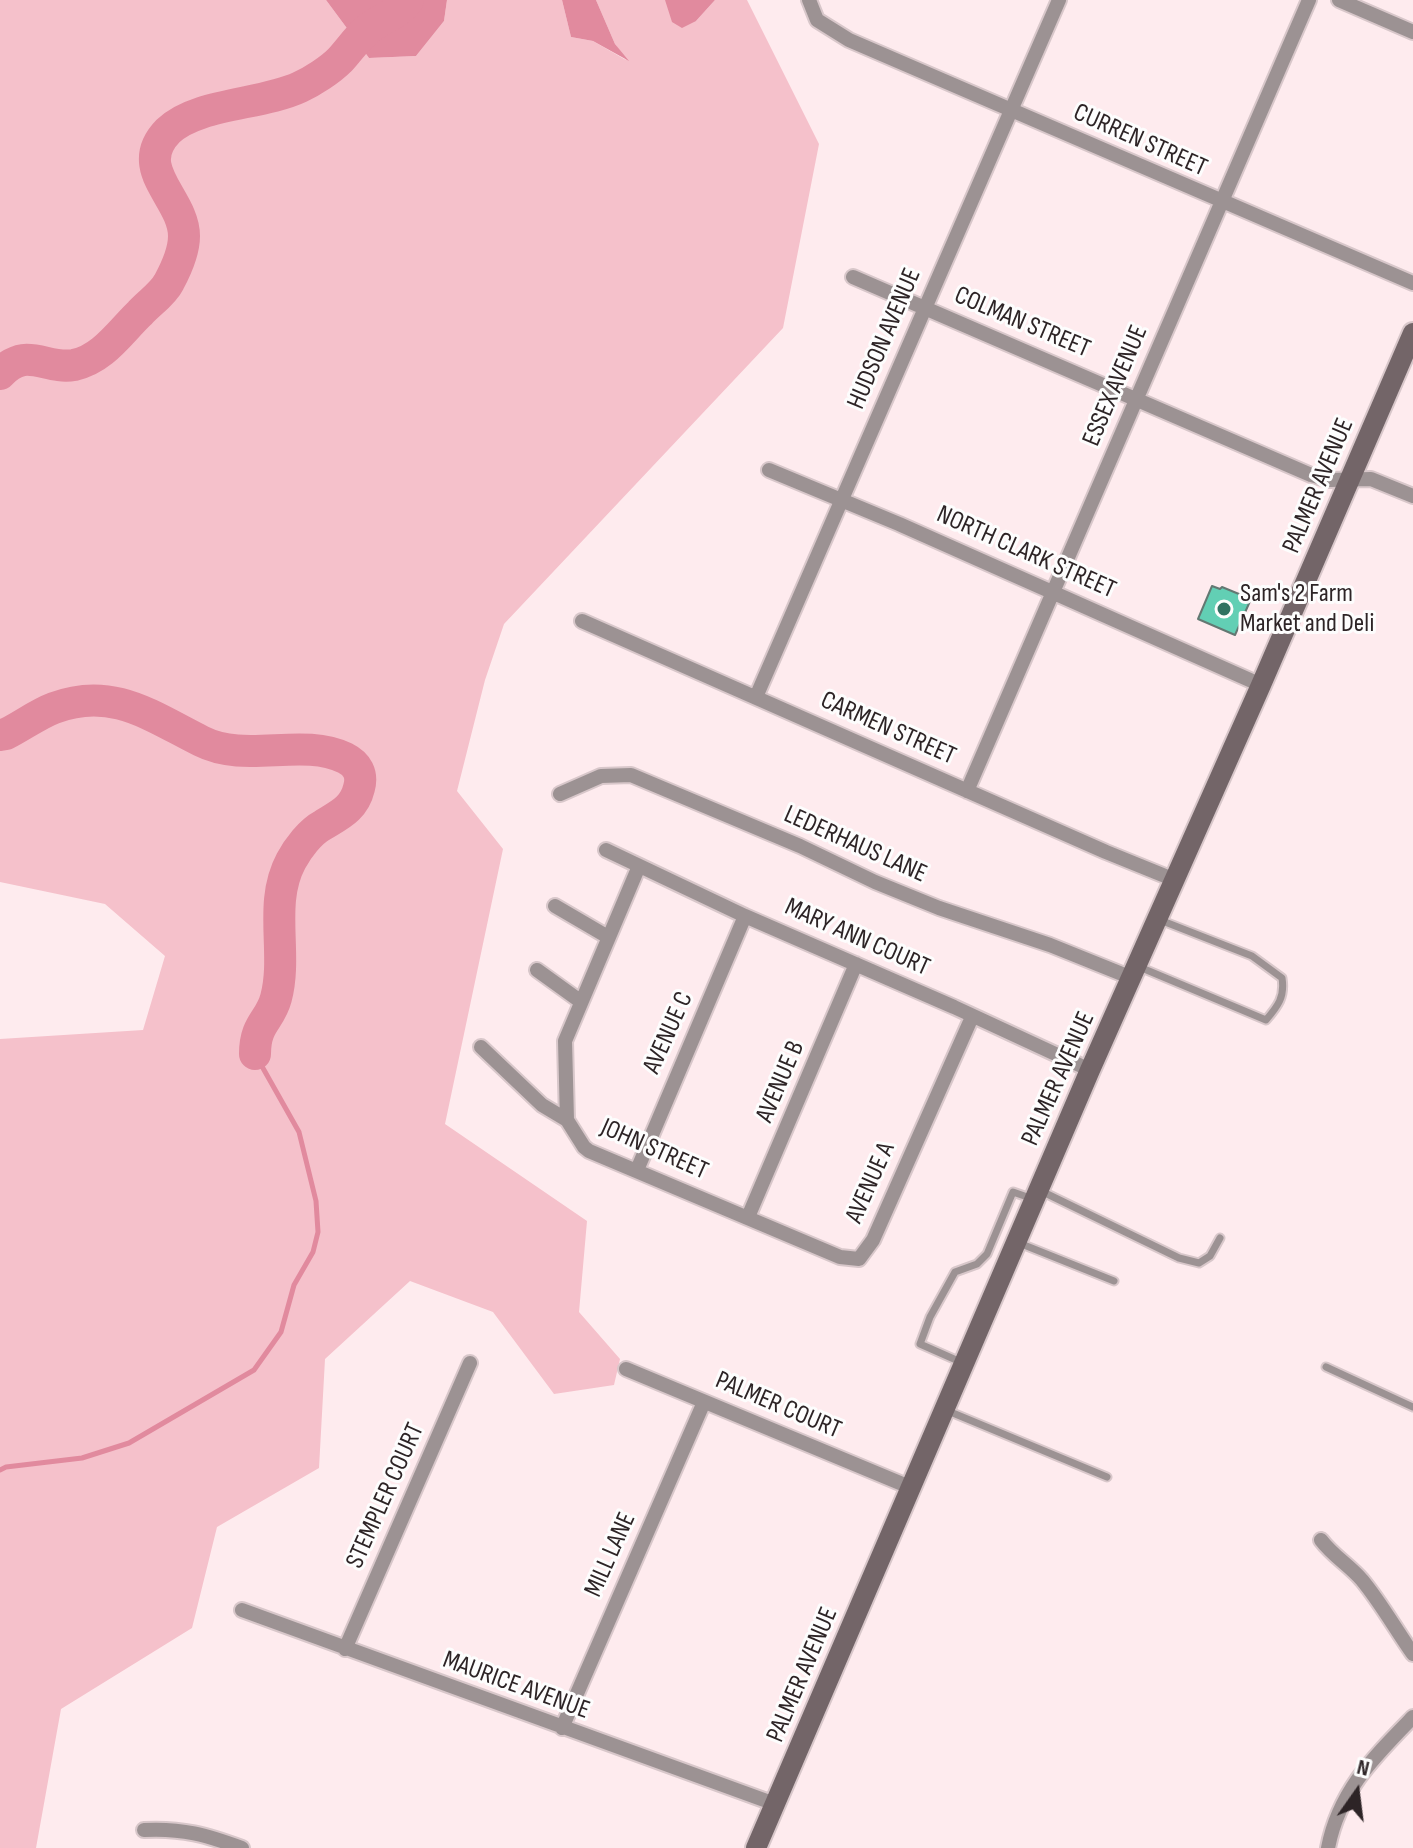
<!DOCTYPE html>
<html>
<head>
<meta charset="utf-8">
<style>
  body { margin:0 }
  #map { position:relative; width:1413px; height:1848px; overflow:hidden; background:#feebee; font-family:"Sofia Sans Condensed",sans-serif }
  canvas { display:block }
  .north { position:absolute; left:1317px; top:1752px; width:80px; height:80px; -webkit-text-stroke:6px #fdfdfd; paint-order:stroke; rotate:14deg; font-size:22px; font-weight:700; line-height:32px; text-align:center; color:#2d2426 }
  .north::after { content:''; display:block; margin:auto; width:28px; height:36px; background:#2d2426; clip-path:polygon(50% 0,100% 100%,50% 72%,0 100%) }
</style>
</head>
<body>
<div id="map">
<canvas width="1413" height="1848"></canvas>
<div class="north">N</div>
</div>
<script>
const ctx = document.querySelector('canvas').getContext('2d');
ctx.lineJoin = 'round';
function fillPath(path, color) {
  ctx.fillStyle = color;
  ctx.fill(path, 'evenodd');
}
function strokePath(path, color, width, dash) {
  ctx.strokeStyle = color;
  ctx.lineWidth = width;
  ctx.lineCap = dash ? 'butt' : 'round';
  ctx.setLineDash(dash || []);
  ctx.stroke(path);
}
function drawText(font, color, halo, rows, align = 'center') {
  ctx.font = font + ' "Sofia Sans Condensed",sans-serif';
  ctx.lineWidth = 6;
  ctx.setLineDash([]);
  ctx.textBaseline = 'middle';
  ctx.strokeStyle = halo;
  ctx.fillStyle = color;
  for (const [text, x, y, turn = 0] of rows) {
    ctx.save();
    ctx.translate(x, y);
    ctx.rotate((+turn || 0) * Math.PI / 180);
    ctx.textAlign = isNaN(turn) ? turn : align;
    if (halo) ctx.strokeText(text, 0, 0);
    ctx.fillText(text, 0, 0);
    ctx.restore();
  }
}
const green = new Path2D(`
  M0 0H326L369 58 416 56 444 21 447 0H562L571 37 593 41 626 60 615 44 596 0H665L696 21 715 0H747L819 144 783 328 504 624 485 680 457 791 503 849 445 1124 587 1221 579 1312 620 1359 614 1385 554 1394 493 1312 410 1281 325 1359 319 1468 217 1527 192 1628 61 1709 36 1848H0V1039L143 1030 165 956 105 904 0 882Z`);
const water = new Path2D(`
  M326 0H447L444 21 416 56 369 58Z
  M562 0H596L615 44 629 61 593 41 571 37Z
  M665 0H715L696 21 682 28 672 22Z`);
const stream = new Path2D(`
  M0 1470 6 1467 82 1458 129 1443 254 1370 281 1332 294 1285 313 1252 318 1232 316 1201 299 1132 255 1054`);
const river = new Path2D(`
  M0 374C26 345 45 370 74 365 103 359 120 332 140 313 149 303 163 294 169 282 176 269 184 252 184 236 184 198 131 169 168 131 197 103 262 105 300 87 313 81 330 70 340 60 350 49 358 37 369 28 381 19 399 13 408 0
  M0 735 6 734C22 726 38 714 54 708 112 686 151 716 201 741 246 764 301 737 345 758 357 764 363 774 359 788 354 809 339 815 323 825 310 832 298 848 291 861 268 904 288 953 276 998 270 1021 255 1023 255 1054`);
const building = new Path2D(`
  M1212 586 1220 589 1222 587 1251 599 1235 635 1198 619Z`);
const lane = new Path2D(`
  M1137 966 1266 1020C1278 1006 1285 997 1282 978L1252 956 1160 920
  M1041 1191 1179 1258 1199 1263 1210 1256 1220 1238
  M1019 1243 1114 1281
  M963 1363 920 1344 930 1317 955 1272 977 1264 987 1254 1013 1192 1033 1199
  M1326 1367 1413 1407
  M948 1411 1107 1477`);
const street = new Path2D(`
  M809 0 817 20 849 40 1413 283
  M1339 0 1413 32
  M853 277 1311 475 1330 480 1371 479 1413 496
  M769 470 899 524 1261 685
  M582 621 1106 852 1175 880
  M756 697 1059 0
  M967 791 1309 0
  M560 794 601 776 631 775 800 846 875 882 939 908 1050 945 1132 978
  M606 850 745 916 954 1007 1090 1070
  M555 906 608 937
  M537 970 580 1001
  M481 1047 542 1105 567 1120 584 1147 589 1151 840 1257 859 1259 873 1240 972 1017
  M567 1120 565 1041 639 866
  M637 1170 745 916
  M748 1217 856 964
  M626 1369 912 1488
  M1321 1540C1333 1556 1349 1565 1362 1580 1381 1603 1396 1630 1413 1654
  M242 1610 775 1804
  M345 1649 470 1363
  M562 1728 704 1402
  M144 1830C183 1828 206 1835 242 1848
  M1328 1848C1339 1791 1374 1757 1413 1717`);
const secondary = new Path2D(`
  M756 1848 1090 1070 1261 685 1413 333`);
const markers = [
  [1224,609,8,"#317262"]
];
const streetNames = [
  ["CURREN STREET",1140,141,24],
  ["COLMAN STREET",1022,323,23],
  ["HUDSON AVENUE",885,339,-67],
  ["ESSEX AVENUE",1116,386,-67],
  ["PALMER AVENUE",1319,486,-67],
  ["NORTH CLARK STREET",1026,553,24],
  ["CARMEN STREET",888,729,24],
  ["LEDERHAUS LANE",855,845,24],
  ["MARY ANN COURT",857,938,24],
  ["AVENUE C",669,1033,-66],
  ["PALMER AVENUE",1059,1079,-66],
  ["AVENUE B",781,1082,-67],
  ["JOHN STREET",654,1150,24],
  ["AVENUE A",871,1183,-66],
  ["PALMER COURT",778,1406,23],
  ["STEMPLER COURT",386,1496,-66],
  ["MILL LANE",611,1555,-66],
  ["PALMER AVENUE",803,1675,-67],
  ["MAURICE AVENUE",516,1686,20]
];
const poiNames = [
  ["Sam's 2 Farm",1240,594],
  ["Market and Deli",1240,624]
];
fillPath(green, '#f5c1cb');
fillPath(water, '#e18a9e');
strokePath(stream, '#e18a9e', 5);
strokePath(river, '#e18a9e', 32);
fillPath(building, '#62cfb4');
strokePath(building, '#637872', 2);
strokePath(lane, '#d8c7ca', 11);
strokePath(street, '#d8c7ca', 18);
strokePath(secondary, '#d8c7ca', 24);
strokePath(lane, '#9c9293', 7);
strokePath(street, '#9c9293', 14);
strokePath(secondary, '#736568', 20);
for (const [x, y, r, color] of markers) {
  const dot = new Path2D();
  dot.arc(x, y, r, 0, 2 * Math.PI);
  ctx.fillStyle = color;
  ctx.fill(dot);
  strokePath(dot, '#fdfdfd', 3);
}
drawText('26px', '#2d2426', '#fdfdfd', streetNames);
drawText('26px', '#2d2426', '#fdfdfd', poiNames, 'left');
</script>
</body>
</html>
